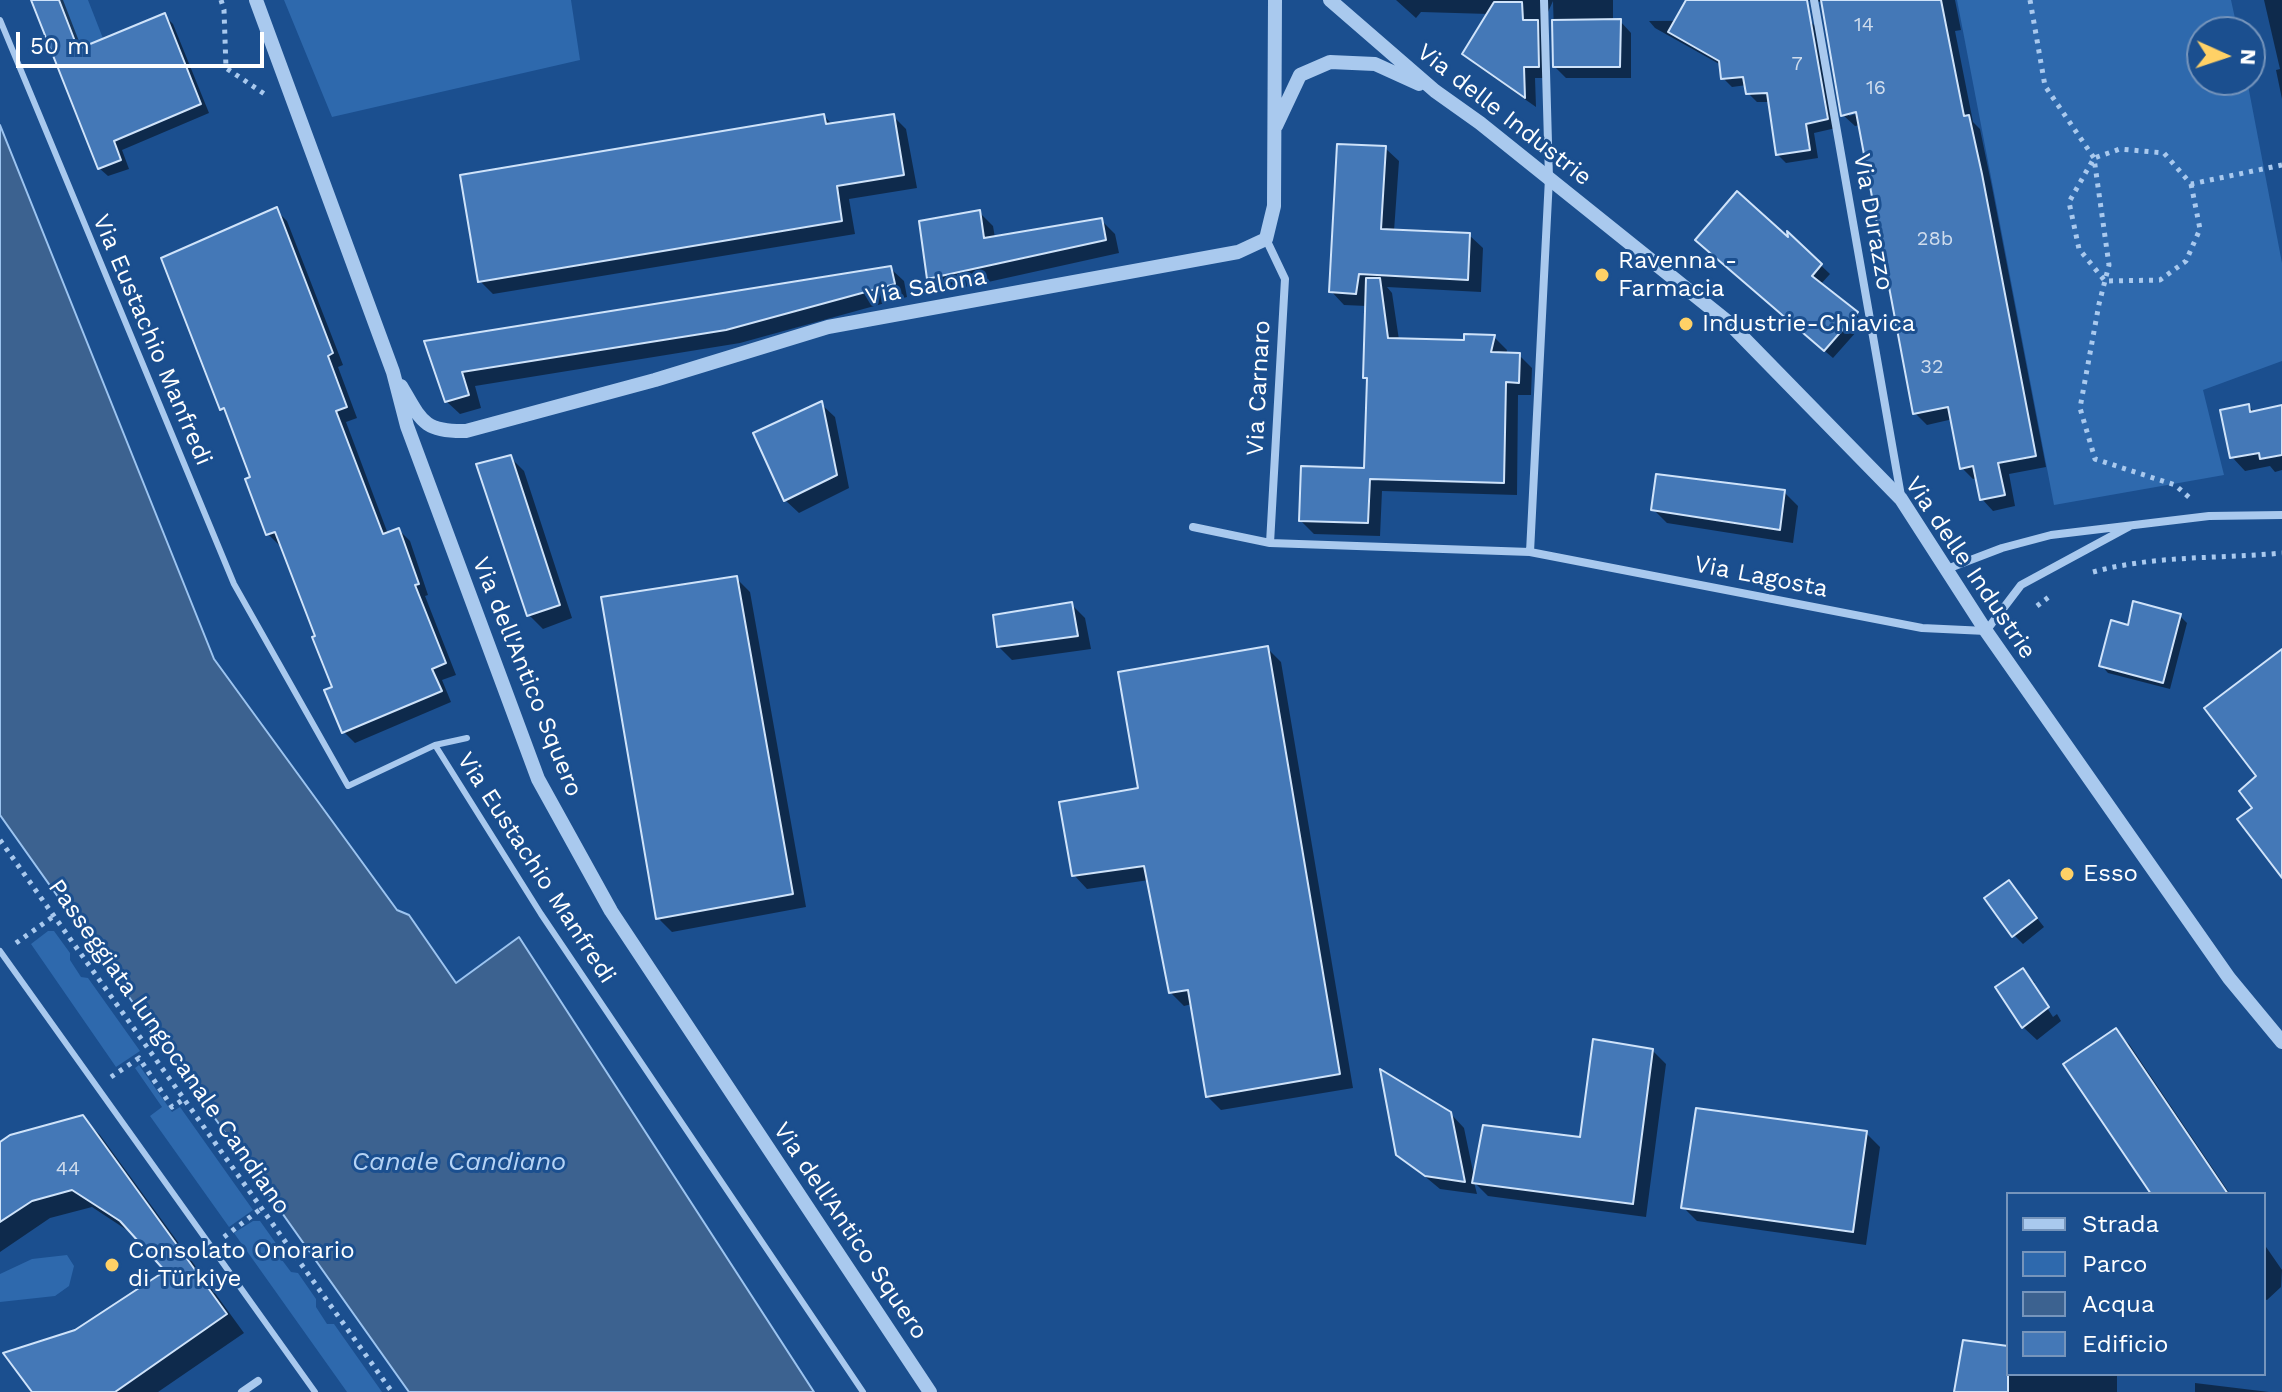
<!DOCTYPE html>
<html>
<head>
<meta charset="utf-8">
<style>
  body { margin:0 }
  #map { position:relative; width:2282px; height:1392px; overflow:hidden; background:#1b4f8f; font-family:"Work Sans",sans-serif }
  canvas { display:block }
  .legend { position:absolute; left:2006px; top:1192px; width:260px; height:184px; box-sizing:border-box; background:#1b4f8f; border:2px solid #7695bc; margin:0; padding:10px 14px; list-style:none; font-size:24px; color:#fff }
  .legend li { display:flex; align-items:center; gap:16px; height:40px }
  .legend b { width:40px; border:2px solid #7695bc }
  .north { position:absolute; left:2186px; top:16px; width:80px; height:80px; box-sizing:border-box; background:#1b4f8f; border:2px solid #7695bc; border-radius:50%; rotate:93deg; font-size:22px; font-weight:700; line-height:32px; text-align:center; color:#fff }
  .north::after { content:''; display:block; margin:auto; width:28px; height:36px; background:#ffd166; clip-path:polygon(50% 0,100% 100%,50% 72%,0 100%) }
  .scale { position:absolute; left:16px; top:32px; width:248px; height:36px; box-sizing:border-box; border:4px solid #fff; border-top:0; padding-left:10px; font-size:24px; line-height:28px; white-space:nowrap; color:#fff; -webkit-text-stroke:6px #1b4f8f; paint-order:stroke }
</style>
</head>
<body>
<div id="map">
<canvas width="2282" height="1392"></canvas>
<ul class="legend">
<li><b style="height:10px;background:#a9c9ee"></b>Strada</li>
<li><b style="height:22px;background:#2e69ad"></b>Parco</li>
<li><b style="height:22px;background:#3c6290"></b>Acqua</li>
<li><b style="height:22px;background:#4478b7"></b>Edificio</li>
</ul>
<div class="north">N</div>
<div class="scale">50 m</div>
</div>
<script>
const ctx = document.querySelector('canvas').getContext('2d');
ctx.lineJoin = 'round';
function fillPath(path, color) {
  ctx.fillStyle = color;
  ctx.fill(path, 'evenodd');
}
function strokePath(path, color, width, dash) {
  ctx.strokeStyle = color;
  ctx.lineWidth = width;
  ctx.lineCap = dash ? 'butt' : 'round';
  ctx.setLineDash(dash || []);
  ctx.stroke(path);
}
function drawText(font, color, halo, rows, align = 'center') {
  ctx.font = font + ' "Work Sans",sans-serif';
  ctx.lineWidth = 6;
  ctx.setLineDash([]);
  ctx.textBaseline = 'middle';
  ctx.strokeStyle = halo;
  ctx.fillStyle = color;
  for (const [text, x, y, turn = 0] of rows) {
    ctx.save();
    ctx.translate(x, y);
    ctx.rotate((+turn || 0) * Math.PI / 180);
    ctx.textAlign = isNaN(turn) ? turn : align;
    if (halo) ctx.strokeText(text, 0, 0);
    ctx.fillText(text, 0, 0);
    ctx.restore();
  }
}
const green = new Path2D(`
  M60 0H88L120 82 97 92Z
  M284 0H571L580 60 332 117Z
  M1957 0H2231L2238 32H2202V80H2247L2282 263V361L2203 390 2224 475 2054 505Z
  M48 931H54L70 953V960L81 977 88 978 140 1051 116 1067 31 944Z
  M139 1065 172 1112 180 1107 253 1210 229 1227 150 1116 162 1107 135 1068Z
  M253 1221H260L280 1249 279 1256 291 1272 298 1273 316 1299V1307L327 1324H334L382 1392H347L234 1233Z
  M67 1255 74 1266 69 1286 55 1296 0 1302V1274L32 1259Z`);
const water = new Path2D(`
  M0 125 214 659 397 910 409 915 456 983 519 937 814 1392H409L0 815Z`);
const shadow = new Path2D(`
  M34 0H63L82 49 164 15 173 24 209 113 122 150 129 169 108 176 99 168Z
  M1396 0H1613V21H1620L1631 33V78H1566L1555 67 1553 1 1548 12 1550 78H1535L1536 107 1476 65 1465 54 1489 14 1421 12 1416 18Z
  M1805 0H1955L1961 30 1955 31 1973 122 1980 129 1992 187 2046 467 2009 474 2015 506 1993 511 1982 499 1977 478 1973 479 1962 468 1953 419 1927 425 1915 413 1860 125 1855 126 1843 115 1822 2ZM1866 111 1849 116V112Z
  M2264 0H2282V99L2276 70 2280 69Z
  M1809 20 1818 29 1836 128 1814 133 1818 158 1786 163 1778 155 1770 102H1757L1748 93 1747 85 1732 87 1723 78 1721 65 1655 28 1649 21Z
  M824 116 833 125 893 116 906 129 917 188 849 199 855 234 493 294 480 281Z
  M1385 148 1399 161 1394 231 1469 235 1483 248 1481 292 1387 287 1392 293 1399 340 1466 342 1494 337 1507 350 1506 355H1519L1532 368 1531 395H1518L1517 495 1382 491 1380 536 1314 534 1301 521 1366 470 1369 382 1365 377 1367 306 1344 305 1331 291Z
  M276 210 287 221 343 365 338 367 357 418 346 422 388 534 399 530 410 541 428 595 425 596 456 675 442 680 451 702 355 743 344 732 335 688 318 637 282 544 279 545 268 534 252 478 230 416 222 409 163 259Z
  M979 212 993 226 995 238 1101 220 1115 234 1119 253 943 292 929 278Z
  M1790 236 1830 274 1820 285 1865 322 1833 358 1706 249 1791 242Z
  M890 268 904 281 907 297 740 343 475 386 481 408 460 414 446 401 426 343Z
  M821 404 835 417 849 488 799 513 785 500Z
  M2249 406 2255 413 2282 407V470L2275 472 2270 466 2245 471 2232 457Z
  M511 458 524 471 572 618 543 629 529 615Z
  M1784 492 1798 506 1793 543 1667 523 1653 509Z
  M736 578 750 592 806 907 672 932 658 918Z
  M1071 604 1085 618 1091 649 1012 660 999 647Z
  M2180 616 2187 623 2170 689 2108 673 2101 665 2129 628Z
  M1267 648 1281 662 1353 1088 1221 1110 1207 1096 1192 1004 1184 1006 1170 992 1149 880 1087 889 1074 875Z
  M2009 882 2044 927 2023 944 2014 935Z
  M2023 971 2035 983H2031L2053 1017 2057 1014 2061 1021 2037 1040 2023 1027 1998 988Z
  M2116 1031 2129 1044 2230 1194H2153Z
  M1653 1051 1666 1064 1646 1217 1488 1196 1474 1182 1477 1194 1440 1189 1398 1154 1450 1113 1464 1128 1475 1181 1582 1140Z
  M82 1117 100 1135 244 1333 158 1392H34L76 1332 168 1271 136 1236 92 1207 50 1218 0 1252V1144Z
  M1866 1133 1880 1147 1866 1245 1697 1221 1684 1208Z
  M2264 1244 2282 1270 2281 1287 2267 1300 2264 1299Z
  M2008 1348V1374H2117V1392H1956Z
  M2195 1383 2269 1392H2195Z`);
const building = new Path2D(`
  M31 0H59L78 49 165 13 201 104 114 141 121 160 98 169Z
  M1686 0H1807L1828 119 1806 124 1810 150 1776 155 1767 93 1746 94 1743 77 1721 79 1719 61 1668 32Z
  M1821 0H1941L1964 116 1969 115 1982 174 2036 456 1998 463 2005 495 1980 500 1973 466 1960 469 1948 407 1913 414 1856 112 1841 116Z
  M1494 2H1522L1523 20H1538L1539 67H1524L1525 98 1462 54Z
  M1621 19 1620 67H1553L1552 20Z
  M824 114 826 124 894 114 904 175 837 186 842 221 478 282 460 175Z
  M1337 144 1386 146 1381 229 1470 233 1468 280 1359 274 1356 294 1329 292Z
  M1737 191 1788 237 1787 231 1822 264 1812 276 1858 312 1824 351 1695 240Z
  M277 207 333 353 328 356 347 407 336 411 383 534 399 528 419 584 415 585 446 663 432 669 442 691 342 733 324 690 332 687 312 637 315 636 275 532 266 535 245 479 250 477 224 408 220 410 161 258Z
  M980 210 984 238 1102 218 1106 240 927 279 919 221Z
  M891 266 895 284 726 330 462 372 469 395 445 402 424 341Z
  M1366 278H1380L1388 338 1464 340V334L1495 335 1491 352 1520 353 1519 383 1506 382 1504 483 1370 479 1368 523 1299 521 1301 466 1364 468 1367 378H1363Z
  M822 401 837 475 784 501 753 433Z
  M2249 404 2250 412 2282 405V455L2260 459 2259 453 2230 458 2220 410Z
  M511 455 560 605 527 616 476 464Z
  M1656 474 1785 490 1780 530 1651 510Z
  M737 576 793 894 656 919 601 597Z
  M2133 601 2181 614 2163 683 2099 666 2111 620 2128 625Z
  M1072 602 1078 636 997 647 993 615Z
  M1268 646 1340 1074 1206 1097 1188 990 1169 993 1144 866 1072 876 1059 802 1138 788 1118 672Z
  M2282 649V878L2237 819 2252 808 2239 791 2256 776 2204 708Z
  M2009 880 2037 918 2012 937 1984 898Z
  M2023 968 2049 1007 2022 1028 1995 987Z
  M2116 1028 2228 1194H2151L2063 1064Z
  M1593 1039 1653 1049 1633 1204 1472 1183 1483 1125 1580 1137Z
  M1380 1069 1451 1112 1465 1182 1425 1176 1396 1155Z
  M1696 1108 1867 1131 1853 1232 1681 1208Z
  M83 1115 227 1314 115 1392H32L3 1353 75 1330 165 1271 120 1221 72 1190 32 1201 0 1222V1142L10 1135Z
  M1963 1340 2008 1346V1392H1954Z`);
const path = new Path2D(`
  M221 0 224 10 226 68 266 95
  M2030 0 2045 86 2094 158 2109 265 2099 304 2080 408 2095 459 2175 485 2191 499
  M2191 184 2200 229 2186 261 2160 280 2105 281 2079 249 2069 202 2094 158 2120 149 2164 153 2191 184 2282 165
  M2093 572C2155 555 2218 559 2282 553
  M2037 606 2050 596
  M0 840 392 1392
  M16 943 54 916
  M111 1077 139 1058 172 1107 184 1099
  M224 1237 262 1208`);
const service = new Path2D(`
  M0 20 234 584 348 786 435 745 541 914 863 1392
  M435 745 467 738
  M0 951 315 1392`);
const minor = new Path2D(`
  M1814 0 1901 496
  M1266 239 1285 279 1270 543
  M1193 527 1270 543 1530 552 1922 628 1986 631 2021 585 2130 526
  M1530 552 1549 178 1544 0
  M1947 569 2002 548 2051 535 2209 516 2282 515
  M242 1392 258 1381`);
const tertiary = new Path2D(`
  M256 0 393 372 407 426 538 779 611 911 930 1392
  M1330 0 1435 91 1480 123 1728 322 1901 499 1986 631 2229 978 2282 1042
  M1276 126 1300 75 1330 62 1375 64 1419 84
  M401 386C421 420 423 432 466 431L655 380 828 327 1238 252 1266 239 1274 206 1275 0`);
const markers = [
  [1602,275,8,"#ffd166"],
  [1686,324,8,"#ffd166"],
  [2067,874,8,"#ffd166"],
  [112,1265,8,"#ffd166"]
];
const numberNames = [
  ["14",1864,25],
  ["7",1797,64],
  ["16",1876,88],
  ["28b",1935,239],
  ["32",1932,367],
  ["44",68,1169]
];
const streetNames = [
  ["Via delle Industrie",1504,115,38],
  ["Via Durazzo",1873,222,80],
  ["Via Salona",926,287,-10],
  ["Via Eustachio Manfredi",152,340,67],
  ["Via Carnaro",1259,388,-87],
  ["Via delle Industrie",1970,568,56],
  ["Via Lagosta",1761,577,11],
  ["Via dell'Antico Squero",527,677,68],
  ["Via Eustachio Manfredi",536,868,57],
  ["Passeggiata lungocanale Candiano",169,1047,55],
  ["Via dell'Antico Squero",850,1231,56]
];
const poiNames = [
  ["Ravenna -",1618,261],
  ["Farmacia",1618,289],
  ["Industrie-Chiavica",1702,324],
  ["Esso",2083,874],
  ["Consolato Onorario",128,1251],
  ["di Türkiye",128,1279]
];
const waterNames = [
  ["Canale Candiano",459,1162]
];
fillPath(green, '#2e69ad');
fillPath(water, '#3c6290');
strokePath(water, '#9cc4f0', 2);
fillPath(shadow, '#0007');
fillPath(building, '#4478b7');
strokePath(building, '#cfe3fa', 2);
strokePath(path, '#a9c9ee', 5, [4, 6]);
strokePath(service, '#a9c9ee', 6);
strokePath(minor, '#a9c9ee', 8);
strokePath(tertiary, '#a9c9ee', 14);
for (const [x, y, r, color] of markers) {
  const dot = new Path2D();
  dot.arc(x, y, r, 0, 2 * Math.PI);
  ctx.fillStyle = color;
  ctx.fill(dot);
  strokePath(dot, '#1b4f8f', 3);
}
drawText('20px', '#d0dded', null, numberNames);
drawText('24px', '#fff', '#1b4f8f', streetNames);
drawText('24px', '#fff', '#1b4f8f', poiNames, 'left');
drawText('italic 26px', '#b5d3f5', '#1b4f8f', waterNames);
</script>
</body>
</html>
